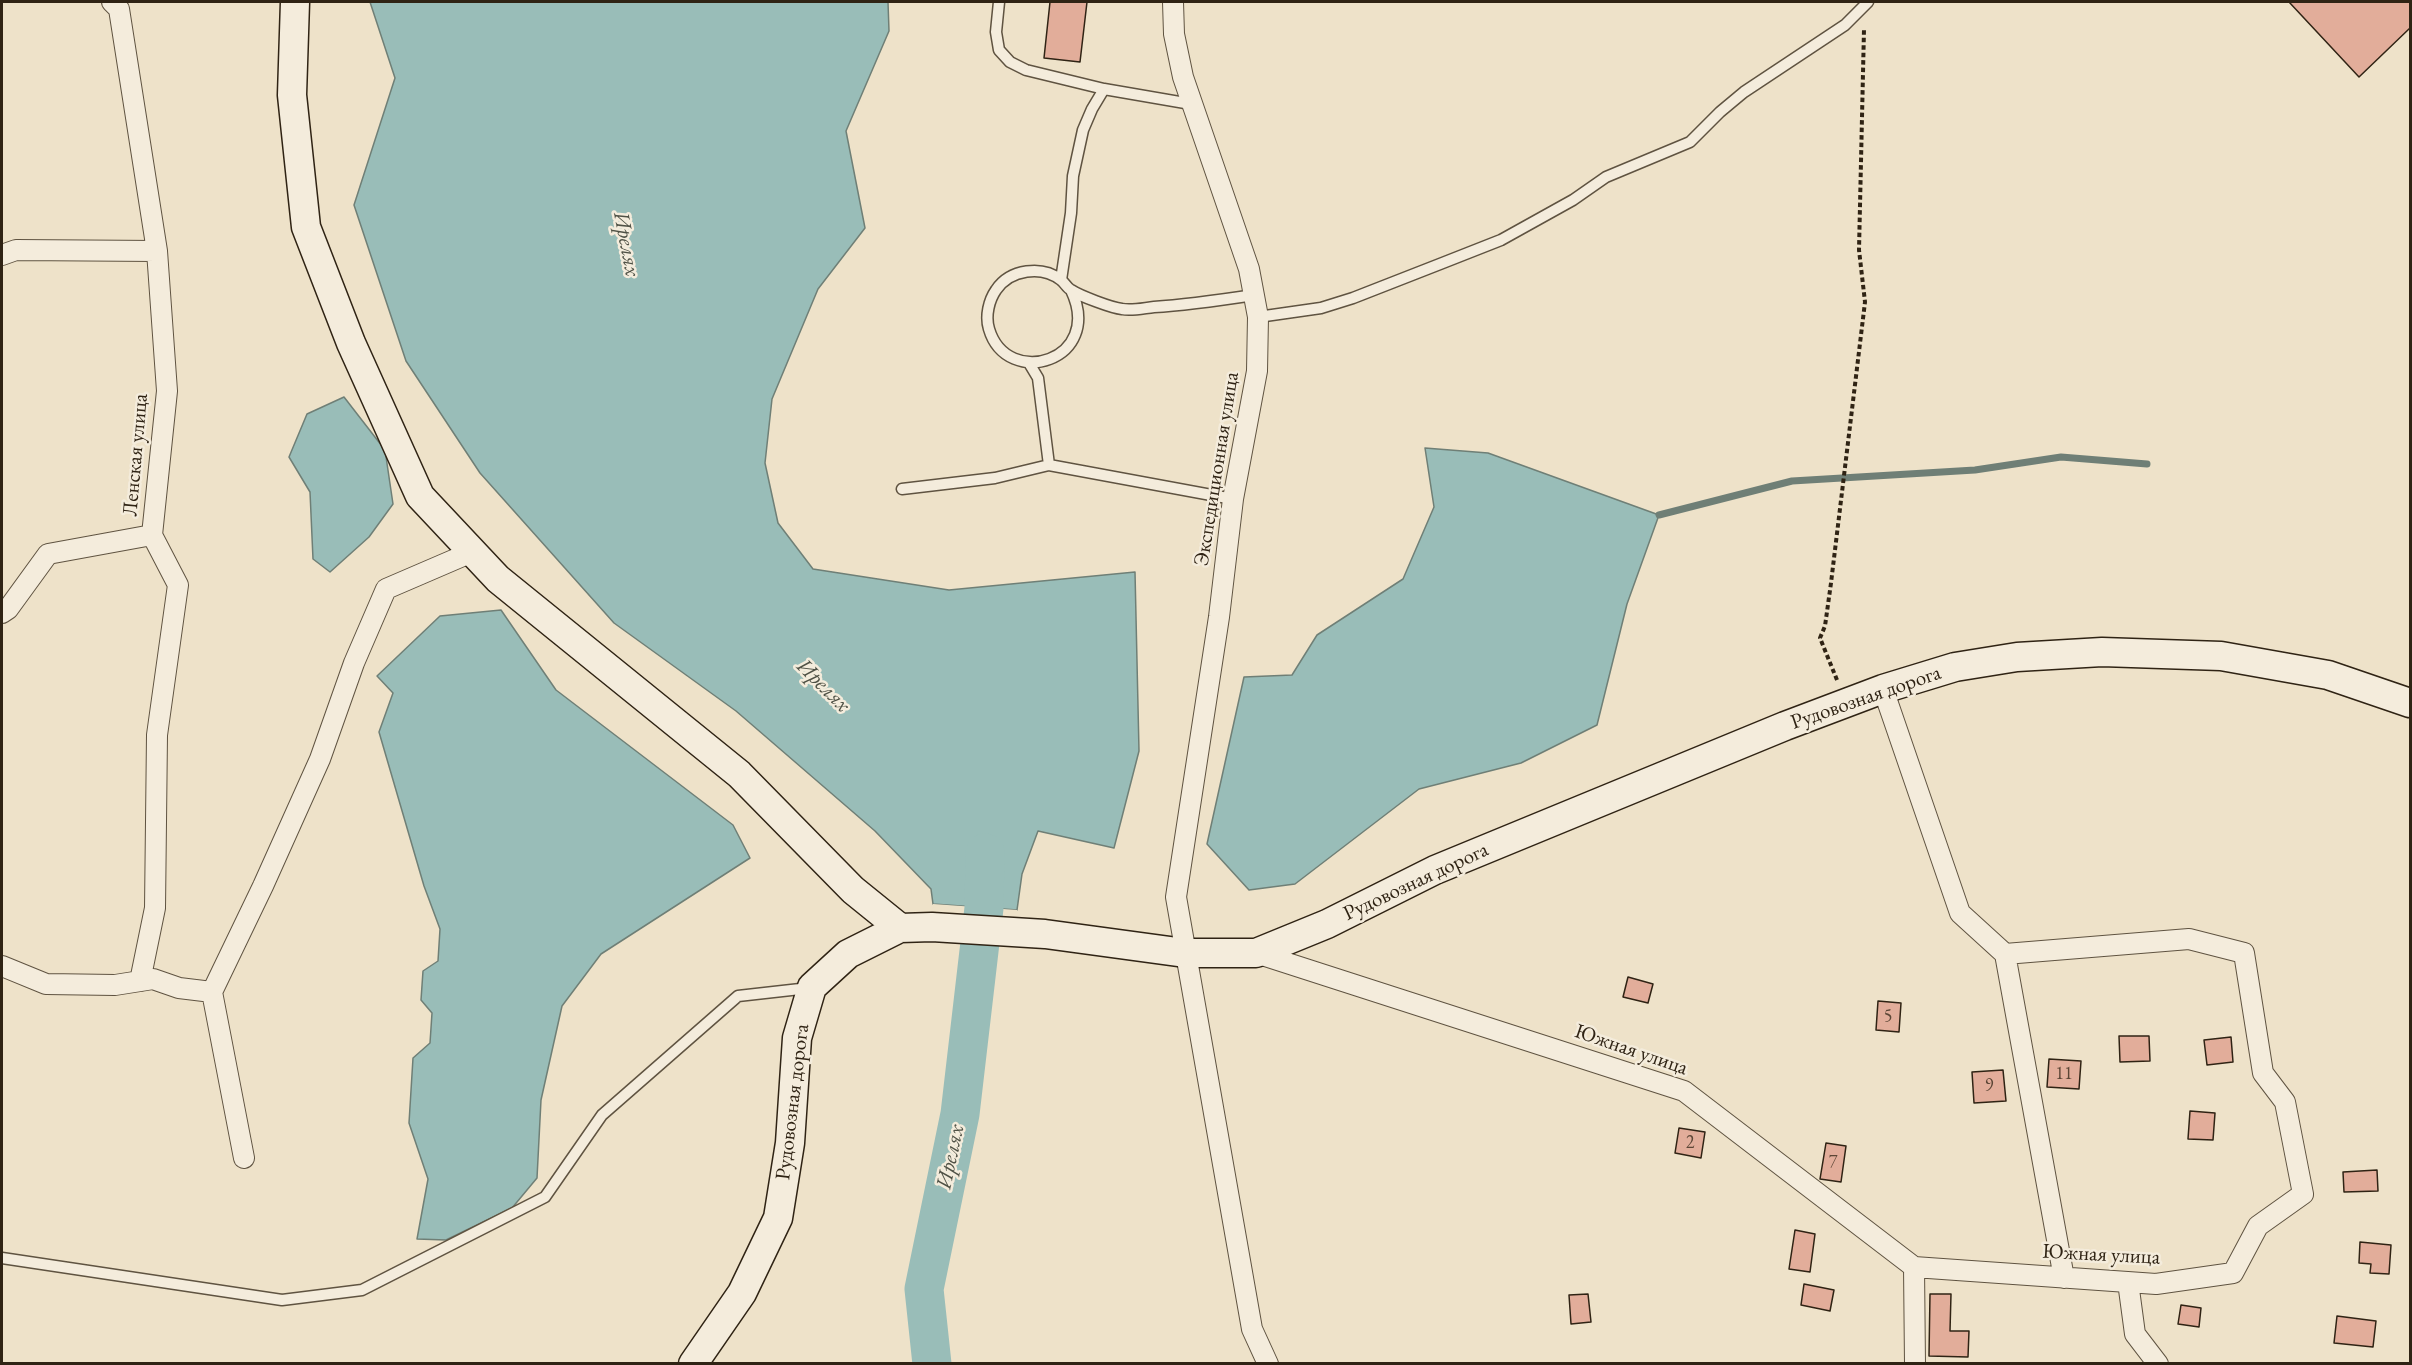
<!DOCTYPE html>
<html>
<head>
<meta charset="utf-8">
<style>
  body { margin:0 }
  #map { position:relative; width:2412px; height:1365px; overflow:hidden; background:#eee2c9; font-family:"EB Garamond",serif }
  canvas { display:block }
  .frame { position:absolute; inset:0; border:3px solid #2f2314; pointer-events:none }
</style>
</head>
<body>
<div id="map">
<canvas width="2412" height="1365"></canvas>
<div class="frame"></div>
</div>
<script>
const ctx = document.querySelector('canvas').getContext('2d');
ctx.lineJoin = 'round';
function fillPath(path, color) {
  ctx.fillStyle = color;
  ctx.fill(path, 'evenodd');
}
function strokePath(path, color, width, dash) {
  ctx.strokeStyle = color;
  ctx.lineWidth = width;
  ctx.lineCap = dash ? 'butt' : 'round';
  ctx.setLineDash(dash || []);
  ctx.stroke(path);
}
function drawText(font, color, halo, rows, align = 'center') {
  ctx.font = font + ' "EB Garamond",serif';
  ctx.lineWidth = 5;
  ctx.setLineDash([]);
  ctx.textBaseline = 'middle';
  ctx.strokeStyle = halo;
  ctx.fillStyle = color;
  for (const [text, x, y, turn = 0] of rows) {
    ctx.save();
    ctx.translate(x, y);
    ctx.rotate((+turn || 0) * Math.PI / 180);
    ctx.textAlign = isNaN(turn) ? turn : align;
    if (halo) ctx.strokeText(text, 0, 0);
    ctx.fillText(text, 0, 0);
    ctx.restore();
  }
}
const water = new Path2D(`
  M370 2H888L889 31 846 131 865 228 818 289 772 399 765 463 778 523 813 569 949 590 1135 572 1139 751 1114 848 1038 831 1022 874 1017 910 933 904 931 889 875 831 736 711 614 623 480 473 406 361 354 205 395 78Z
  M344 397 385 450 393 504 369 537 330 572 313 559 310 492 289 457 307 414Z
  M1425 448 1488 453 1659 515 1627 604 1597 725 1521 763 1419 789 1295 884 1249 890 1207 844 1244 677 1292 675 1317 635 1403 579 1434 507Z
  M501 610 556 690 733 825 750 858 601 954 562 1006 541 1100 537 1178 512 1208 446 1240 417 1239 428 1179 409 1123 413 1058 430 1043 432 1013 421 1000 423 971 438 961 440 929 424 886 379 732 393 693 377 676 440 616Z`);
const pier = new Path2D(`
  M933 904 1017 910V913L933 907Z`);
const stream = new Path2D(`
  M1659 515 1792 481 1975 470 2061 457 2147 464`);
const river = new Path2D(`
  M932 1364 924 1289 960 1114 984 908 985 853`);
const building = new Path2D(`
  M1050 2H1087L1080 62 1044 58Z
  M2289 2H2410V28L2359 77Z
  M1628 977 1653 984 1648 1003 1623 997Z
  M1878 1001 1901 1003 1899 1032 1876 1030Z
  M2119 1036H2149L2150 1061 2120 1062Z
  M2231 1037 2233 1062 2207 1065 2204 1040Z
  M2049 1059 2081 1061 2079 1089 2047 1087Z
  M2003 1070 2006 1101 1974 1103 1972 1072Z
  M2190 1111 2215 1113 2213 1140 2188 1139Z
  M1679 1128 1705 1132 1701 1158 1675 1153Z
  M1826 1143 1846 1146 1841 1182 1820 1179Z
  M2377 1170 2378 1191 2344 1192 2343 1172Z
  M1795 1230 1815 1234 1810 1272 1789 1269Z
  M2360 1242 2391 1245 2389 1274 2370 1273 2371 1264 2359 1263Z
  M1804 1284 1834 1290 1830 1311 1801 1305Z
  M1588 1294 1591 1322 1571 1324 1569 1295Z
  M1930 1294H1951L1950 1331H1969L1968 1357 1929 1356Z
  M2181 1305 2201 1308 2199 1327 2178 1324Z
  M2337 1316 2376 1321 2373 1347 2334 1343Z`);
const path = new Path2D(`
  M1837 680 1820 638 1825 626 1831 583 1865 302 1859 250 1864 29`);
const lane = new Path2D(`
  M999 2 996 32 999 50 1010 62 1026 70 1104 89 1191 104
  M1061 280 1071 213 1073 176 1083 130 1092 109 1104 89
  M1071 290C1105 361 1007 390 989 329 985 316 989 300 996 290 1010 269 1042 265 1061 280 1065 283 1067 288 1071 290 1080 296 1112 308 1122 309 1132 311 1144 308 1154 307 1188 305 1221 300 1254 295
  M1258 317 1321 308 1353 298 1440 264 1501 240 1573 200 1606 177 1690 142 1720 112 1744 92 1845 25 1868 2
  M1029 363 1038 378 1049 465 1233 499
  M902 489 995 478 1049 465
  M2 1258 282 1300 362 1290 545 1197 602 1115 738 996 809 988`);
const street = new Path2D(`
  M112 2 119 9 157 251 167 391 152 535 178 585 157 735 155 908 140 981
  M1173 2 1174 34 1183 77 1249 269 1258 317 1257 371 1233 499 1219 617 1176 897 1252 1329 1268 1364
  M2 255 16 250 157 251
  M2 613 8 609 48 554 152 535
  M1256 953 1684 1091 1914 1267 2156 1284 2233 1273 2258 1226 2303 1194 2285 1102 2263 1073 2244 953 2189 939 2005 954 1960 913 1883 689
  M2005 954 2064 1278
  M2 966 46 984 115 985 153 979 179 988 212 992
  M244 1158 212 992 263 886 320 759 354 663 386 589 472 552
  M1914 1267 1915 1364
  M2128 1282 2135 1334 2158 1364`);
const secondary = new Path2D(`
  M295 2 292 95 306 227 351 343 420 496 498 579 739 774 853 890 900 928
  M693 1364 742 1293 778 1218 790 1143 797 1038 812 987 848 954 900 928 932 927 1045 934 1185 953H1256L1327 924 1435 870 1785 726 1883 689 1955 667 2017 657 2102 652 2221 656 2328 675 2410 703`);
const numberNames = [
  ["5",1888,1017],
  ["11",2064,1074],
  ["9",1989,1086],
  ["2",1690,1143],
  ["7",1833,1163]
];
const streetNames = [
  ["Ленская улица",136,455,-85],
  ["Экспедиционная улица",1217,469,-81],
  ["Рудовозная дорога",1866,698,-19],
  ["Рудовозная дорога",1416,882,-25],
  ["Южная улица",1631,1050,19],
  ["Рудовозная дорога",793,1102,-83],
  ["Южная улица",2101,1255,3]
];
const waterNames = [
  ["Ирелях",626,244,79],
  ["Ирелях",823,686,45],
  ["Ирелях",951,1157,-78]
];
fillPath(water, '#99bdb8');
strokePath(water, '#6f7f76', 1.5);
fillPath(pier, '#eee2c9');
strokePath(stream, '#6f7f76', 7);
strokePath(river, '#99bdb8', 39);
fillPath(building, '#e2ad9a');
strokePath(building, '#2f2314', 1.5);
strokePath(lane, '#5f5341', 13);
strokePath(street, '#5f5341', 22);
strokePath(secondary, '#2f2314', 31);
strokePath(path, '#2f2314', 4, [4.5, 3]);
strokePath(lane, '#f4ecdc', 10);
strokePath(street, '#f4ecdc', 20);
strokePath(secondary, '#f4ecdc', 28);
drawText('18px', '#5c4636', null, numberNames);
drawText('21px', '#2f2314', '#f4ecdc', streetNames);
drawText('italic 22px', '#4f5145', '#f4ecdc', waterNames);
</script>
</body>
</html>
